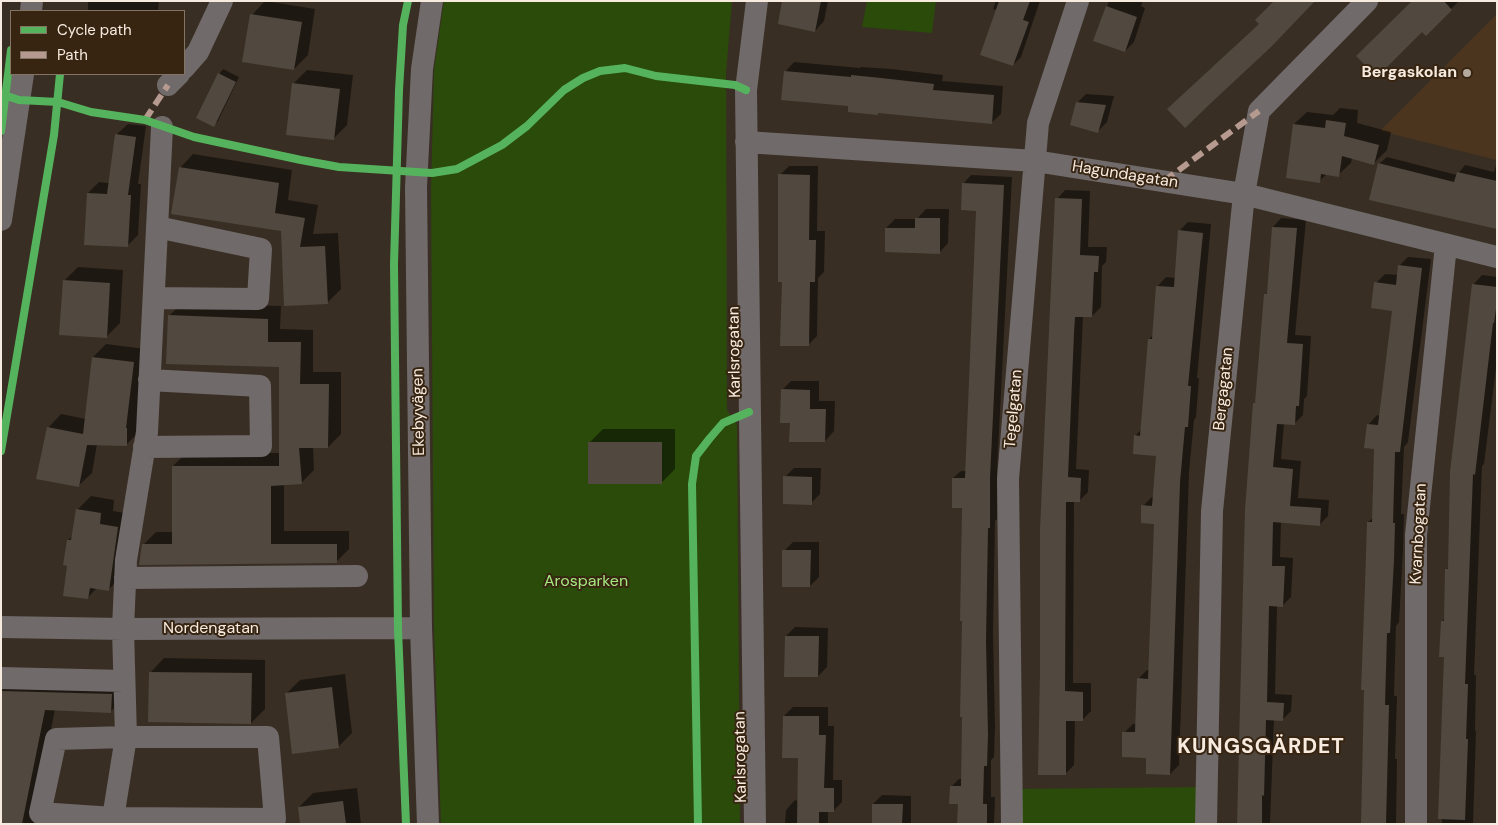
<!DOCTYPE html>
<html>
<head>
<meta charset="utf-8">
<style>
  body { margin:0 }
  #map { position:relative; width:1498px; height:825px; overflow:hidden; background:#392e23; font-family:"DM Sans",sans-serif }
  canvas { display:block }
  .frame { position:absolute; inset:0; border:2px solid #f7ebdf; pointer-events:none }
  .legend { position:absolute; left:10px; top:10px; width:175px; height:65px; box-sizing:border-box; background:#372512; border:1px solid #847464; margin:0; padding:6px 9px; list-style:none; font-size:15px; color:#f7ebdf }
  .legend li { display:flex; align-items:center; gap:10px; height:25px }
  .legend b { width:25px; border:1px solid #847464 }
</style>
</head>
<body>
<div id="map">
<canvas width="1498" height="825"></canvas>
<div class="frame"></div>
<ul class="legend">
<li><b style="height:6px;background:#56b35d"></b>Cycle path</li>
<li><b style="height:6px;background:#b69a8f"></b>Path</li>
</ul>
</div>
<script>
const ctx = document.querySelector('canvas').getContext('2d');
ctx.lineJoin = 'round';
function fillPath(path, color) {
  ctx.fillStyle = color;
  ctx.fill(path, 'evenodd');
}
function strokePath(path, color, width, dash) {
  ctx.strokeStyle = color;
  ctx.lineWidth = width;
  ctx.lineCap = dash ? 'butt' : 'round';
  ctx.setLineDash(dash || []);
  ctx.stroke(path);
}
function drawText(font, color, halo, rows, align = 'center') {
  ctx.font = font + ' "DM Sans",sans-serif';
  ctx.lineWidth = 4;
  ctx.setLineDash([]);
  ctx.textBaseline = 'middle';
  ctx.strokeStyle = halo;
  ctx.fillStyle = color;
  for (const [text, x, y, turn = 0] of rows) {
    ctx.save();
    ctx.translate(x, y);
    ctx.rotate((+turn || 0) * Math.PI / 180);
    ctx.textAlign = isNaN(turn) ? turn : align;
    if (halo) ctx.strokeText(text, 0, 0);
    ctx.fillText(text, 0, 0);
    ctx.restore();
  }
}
const built = new Path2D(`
  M1497 14V160L1380 131Z`);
const green = new Path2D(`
  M444 1H732L726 73 727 410 737 425 740 824H441L434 629 431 190 434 70Z
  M867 1H936L932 33 862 27Z
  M1206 787 1205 824H1012L1011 789Z`);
const shadow = new Path2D(`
  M88 1H159L158 11H88Z
  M265 1 315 9 308 55 294 69 252 15Z
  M784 1H828L824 21 815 31Z
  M996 1H1040L1021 57 1013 65 997 10 993 9Z
  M1109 1H1143L1141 6 1145 8 1134 42 1125 51 1095 41Z
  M1414 1H1459L1426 34 1422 30Z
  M794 62 860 68 861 67 891 69 943 75 942 81 1003 86 1001 114 991 123 879 112 878 114 850 105 785 72Z
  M223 69 239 77 218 121 214 125 219 74Z
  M307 70 353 75 347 125 333 139 293 84Z
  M1086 94 1114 96 1107 122 1098 131 1077 103Z
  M1340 108 1358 110 1357 123 1391 132 1387 150 1374 163 1352 158 1351 163 1338 175 1327 174 1319 181 1294 124 1307 112 1333 115Z
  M128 124 146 126 138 184H141L138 235 127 246 88 193 99 182 109 183 117 134Z
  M193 154 292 170 288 200 318 205 313 234 338 233 341 289 327 303 282 230 180 168Z
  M1387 157 1457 175 1465 165 1494 172 1497 162V228L1379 164Z
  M789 166H818L817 231H825L824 272 818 278 817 336 808 345 783 281 780 175Z
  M971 175 1012 177 997 470V519L995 521 993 632 995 727 994 757 991 760V797H995L994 824H959V803L951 787 959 779H962L963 507 953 478 961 471H966L978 209 964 183Z
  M1065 190 1090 191 1088 247H1107L1106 262 1102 266 1101 307 1092 316H1083L1076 469 1089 470 1088 492 1079 501H1074L1073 683H1091V711L1082 720H1075L1074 765 1065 774 1057 199Z
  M926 209H949L948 243 939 253 886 228 895 219H917Z
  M1281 218 1306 220 1295 335 1311 336 1307 396 1304 399 1303 415 1294 424 1284 423 1281 459 1301 461 1298 498 1329 500 1328 516 1319 525 1281 522 1280 557 1293 558 1291 597 1283 605H1277L1275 694 1292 695 1291 711 1282 720 1274 719 1270 824H1238L1254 403 1256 402 1266 294 1268 292 1273 227Z
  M1188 222 1211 224 1197 378H1199L1196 417 1194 420 1189 472 1179 765 1170 774 1147 756 1124 733 1133 724H1137L1138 679 1147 670H1150L1156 522 1143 506 1152 497H1154L1157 455 1135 436 1142 429 1149 339 1154 334 1157 287 1166 277 1176 278 1179 231Z
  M1408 257 1431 259 1408 442 1404 447 1401 514H1404L1403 550 1399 622 1396 626 1394 696H1397L1395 759H1397L1396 824H1362L1368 522 1373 518 1375 448 1368 425 1377 415 1381 416 1394 310 1376 283 1385 274 1398 275 1399 266Z
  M78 267 123 270 120 323 107 336 64 281Z
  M1482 275 1497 277V360L1484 464 1482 466 1474 675H1476L1475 731H1476L1473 824H1442L1445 656 1442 622 1445 618 1447 569 1449 567 1473 285Z
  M182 303 281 306 280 329 313 330V372H341V434L328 447H313L314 470 301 483 284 484V531H349V549L336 562 143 545 156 532H173V466L186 453H280V366L169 316Z
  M106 344 146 349 139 432 126 445 97 444 92 473 78 486 48 428 61 414 86 419 93 357Z
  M791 381H819V401H835L834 431 825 441 791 422 782 390Z
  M603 429H675V469L662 482 589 443Z
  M794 468H821L820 494 811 503 785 477Z
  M91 496 114 500 113 511 131 514 122 576 108 590 97 588 87 598 69 565 68 540 74 535 77 510Z
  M793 542H819V577L810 586 784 551Z
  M795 627 828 628 827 667 818 676 786 636Z
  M164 658 265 660V709L251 723 151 672Z
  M345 674 352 733 338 747 286 694 300 680Z
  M15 678 125 681 124 698 111 711 55 709 33 824H1V691Z
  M793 707H828V726H834L833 780H842V802L833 811H828V824H785L786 810 795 800 798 801 799 757 784 716Z
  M357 788 361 824H301L299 807 313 793Z
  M882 795 911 796V824H873V804Z`);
const building = new Path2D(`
  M782 1H821L815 32 778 24Z
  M999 1H1030L1023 20 1029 22 1013 66 980 55Z
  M1274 1H1315L1271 47 1212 102 1185 128 1167 109 1259 24 1255 20Z
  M1412 1H1444L1452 10 1426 36 1422 32 1377 77 1356 56Z
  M1106 6 1137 17 1125 52 1093 41Z
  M250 14 302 22 294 70 242 62Z
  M784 71 851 77V75L881 78 934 84 933 90 994 95 992 124 878 113V115L848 112V106L781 100Z
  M218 73 236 82 214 127 196 118Z
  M292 83 340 89 334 140 286 135Z
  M1076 102 1106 105 1098 133 1070 125Z
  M1326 120 1346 123 1344 136 1379 145 1374 165 1342 156 1339 177 1321 174 1320 183 1286 178 1293 124 1325 128Z
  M115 134 136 137 128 195H131L128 247 84 245 87 193 107 194Z
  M1378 163 1454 182 1457 172 1497 181V229L1369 200Z
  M179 167 279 183 275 213 305 218 300 247 325 246 328 304 284 306 281 231 171 214Z
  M778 174 810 175 809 240H816L815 282H810L809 346H780L782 282H778Z
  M962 183 1004 185 990 478V528H988L986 641 988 735 987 766H984L983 804H987V824H957L958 804H949L950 786H961L962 717H960L962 621H960L962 508H952V478H965L976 211 961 210Z
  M1055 198 1082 199 1080 255 1099 256 1098 272H1094L1092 317H1075L1074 333 1068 477 1081 478 1080 502H1066L1065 691 1083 692V721H1066V775H1038L1040 673V529Z
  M915 218H940V254L885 252V228H915Z
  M1272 227 1297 228 1287 343 1303 344 1299 406H1296L1295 425 1277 424 1273 467 1293 469 1290 506 1321 508 1320 526 1273 522 1272 566H1285L1283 607 1269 606 1267 702 1284 703 1283 721 1266 720 1264 796 1262 795V824H1237L1245 510 1253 403H1255L1264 294H1267Z
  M1178 230 1203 233 1188 386H1191L1188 427H1185L1180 482 1170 775 1146 774V758L1122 757V732H1135L1137 678 1148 679 1154 524 1141 523V505L1152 506 1156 456 1133 454 1134 435 1140 436 1148 339H1152L1156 286 1174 287Z
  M1398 265 1422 268 1400 452H1395L1393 523H1395L1394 560 1390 633H1387L1385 705H1389L1386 824H1361L1364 690H1361L1365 586 1367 522H1372L1374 449 1364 448 1367 424 1378 425 1392 311 1371 308 1374 282 1396 285Z
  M63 280 110 283 107 338 59 335Z
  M1472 284 1497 287V302L1494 323H1493L1475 475 1473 474 1465 684H1468L1466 739H1468L1465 820 1438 819 1444 657H1439L1441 621H1444L1445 569H1448L1450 472Z
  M168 315 268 319V342H301L300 384H329L328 448H299L302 484 271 486V544H337V563L139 565 142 544H172V466H279V367L166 364Z
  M92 357 134 362 126 428H127V446L87 445 79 487 36 479 47 427 83 434Z
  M781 389 810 390V409H826L825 442H789L790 423H780Z
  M588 442H662V484H588Z
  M783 476 812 477V505L783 504Z
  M76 509 101 513 100 524 118 527 109 591 90 588 88 599 63 596 67 566 63 565 67 540H71Z
  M782 550H811L810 587H782Z
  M785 636H819L818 677H784Z
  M149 672 252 673 251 724 148 722Z
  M332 687 339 748 292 754 285 693Z
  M1 691 112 694 111 713 45 710 22 824H1Z
  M783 716H819V735H826L824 788H834V812H819V824H797L798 758H782Z
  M343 801 346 824H300L298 807Z
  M872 804H903L902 824H872Z`);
const minor = new Path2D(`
  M31 11 32 1
  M184 68 198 52 222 1
  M168 85 179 74
  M746 142 1035 161 1244 194 1497 257
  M1 220 23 74
  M154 298 258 299 261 249 157 227
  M144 447 261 446 260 386 149 380
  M125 578 357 576
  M1 627 123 629 421 628
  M1 678 124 681
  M126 737H268L275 819 113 818 40 813 56 739Z
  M113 818 126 737 123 629 126 560 147 432 162 127
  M428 824 421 628 416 187 422 69 432 1
  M755 824 746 90 757 1
  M1012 824 1008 479 1038 123 1078 1
  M1206 824 1212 511 1244 194 1259 111 1367 1
  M1416 824V535L1446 245`);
const quiet = new Path2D(`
  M145 120 168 85
  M1164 181 1259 111`);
const cycleway = new Path2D(`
  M1 94 19 100 58 102 91 112 145 120 194 137 301 160 339 167 432 173 457 169 502 145 527 126 564 90 583 78 600 71 625 68 656 76 735 85 746 90
  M1 131 11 50
  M1 451 54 135 60 74
  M406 824 398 629 394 264 399 90 403 25 408 1
  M698 824 692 484 696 456 710 438 723 423 749 412`);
const markers = [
  [1467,73,5,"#b4a99d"]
];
const poiNames = [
  ["Bergaskolan",1457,73]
];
const streetNames = [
  ["Hagundagatan",1125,175,9],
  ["Karlsrogatan",735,352,-91],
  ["Bergagatan",1224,389,-84],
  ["Tegelgatan",1014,409,-85],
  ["Ekebyvägen",419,412,-91],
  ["Kvarnbogatan",1419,534,-87],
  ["Nordengatan",211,629],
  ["Karlsrogatan",741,757,-91]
];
const parkNames = [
  ["Arosparken",586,582]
];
const districtNames = [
  ["KUNGSGÄRDET",1261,747]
];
fillPath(built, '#4b351e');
fillPath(green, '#2a4b0a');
fillPath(shadow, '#0007');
fillPath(building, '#51493f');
strokePath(minor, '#706a6a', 22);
strokePath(quiet, '#b69a8f', 6, [12, 6]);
strokePath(cycleway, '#56b35d', 8);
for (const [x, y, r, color] of markers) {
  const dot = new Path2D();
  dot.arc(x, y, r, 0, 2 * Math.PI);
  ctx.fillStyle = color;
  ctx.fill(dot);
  strokePath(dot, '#372512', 2);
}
drawText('bold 16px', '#f7ebdf', '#372512', poiNames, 'right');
drawText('16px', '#f7ebdf', '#372512', streetNames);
drawText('16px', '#a5e87e', '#372512', parkNames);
ctx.letterSpacing = '1px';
drawText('bold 21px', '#f7ebdf', '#372512', districtNames);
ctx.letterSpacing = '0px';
</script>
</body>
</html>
